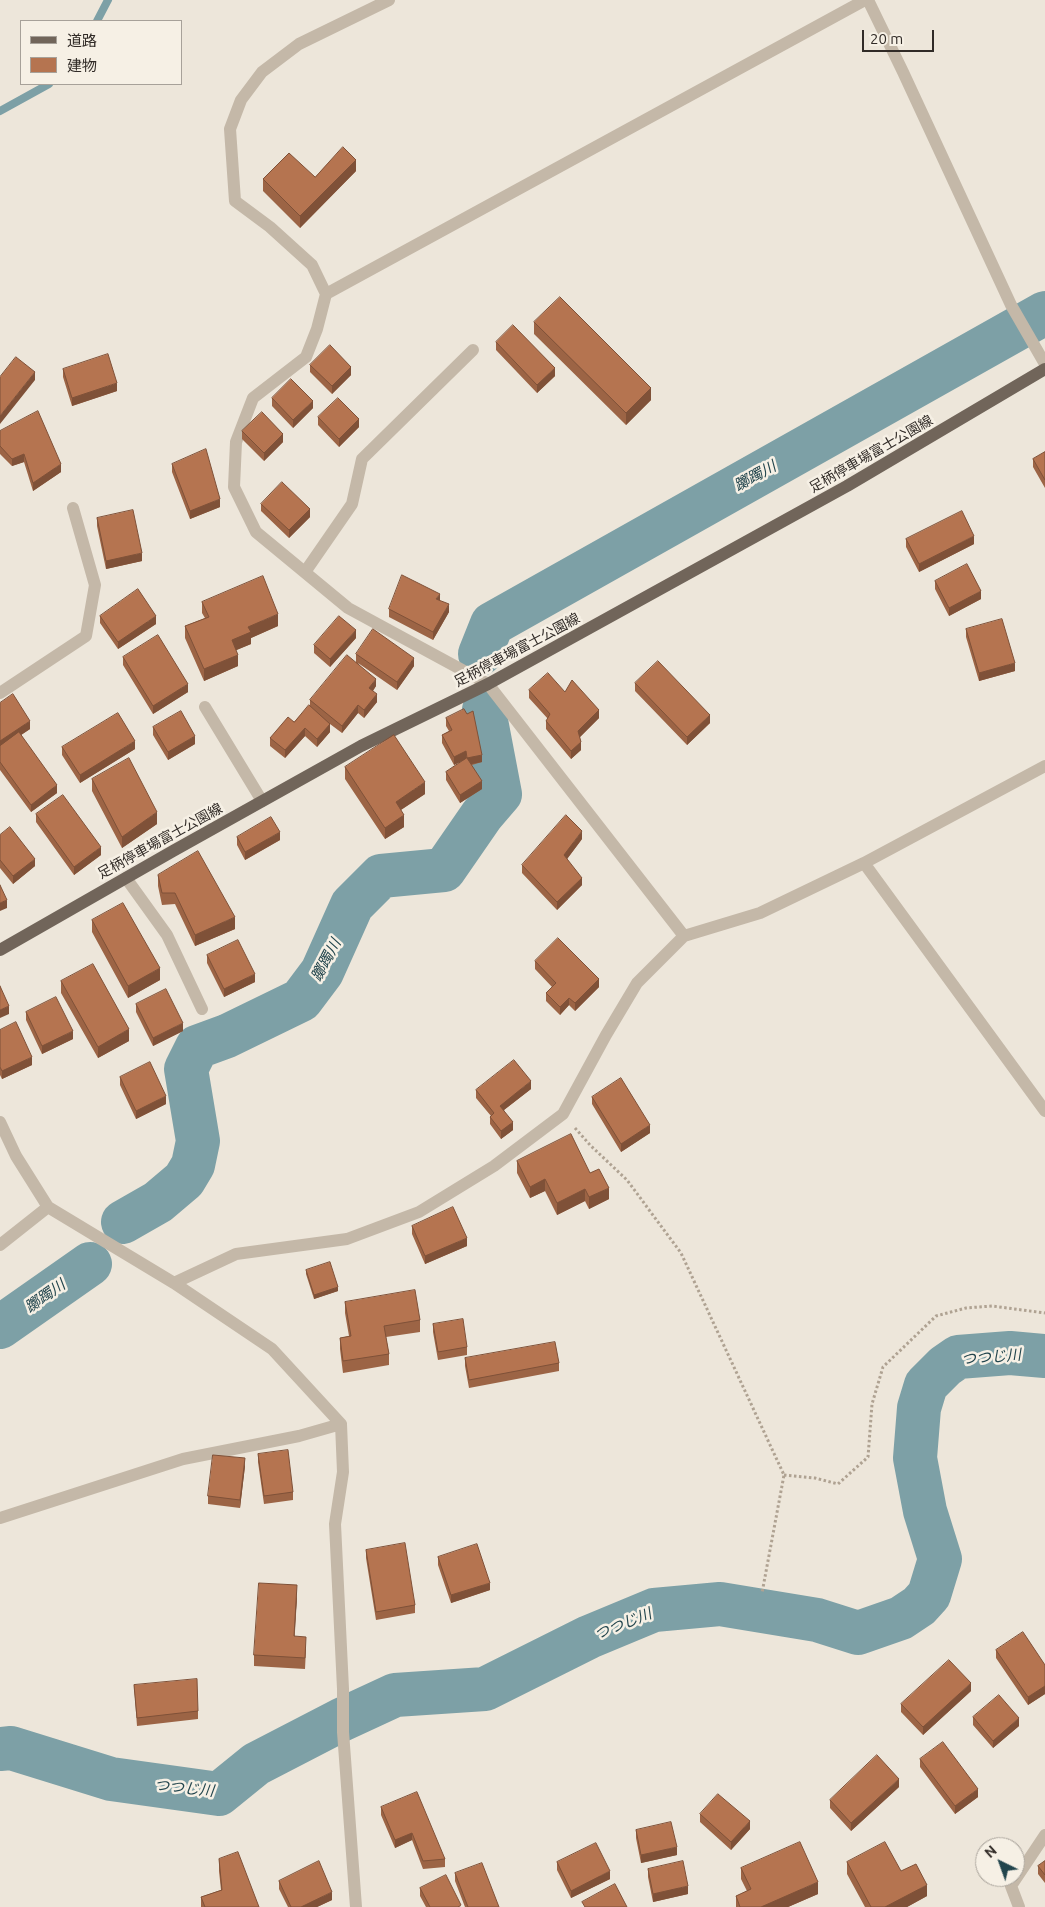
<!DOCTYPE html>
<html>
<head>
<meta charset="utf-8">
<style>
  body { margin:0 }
  #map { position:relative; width:1045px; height:1907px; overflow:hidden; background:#ede6da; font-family:Ubuntu,"Noto Sans JP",sans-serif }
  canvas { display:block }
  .legend { position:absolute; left:20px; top:20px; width:162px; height:65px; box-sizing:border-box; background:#f6f0e5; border:1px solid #a7a199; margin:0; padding:6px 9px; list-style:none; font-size:15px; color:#312b27 }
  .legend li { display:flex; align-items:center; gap:10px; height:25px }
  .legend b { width:25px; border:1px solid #a7a199 }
  .north { position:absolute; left:975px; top:1837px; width:50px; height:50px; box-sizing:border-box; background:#f6f0e5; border:1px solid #a7a199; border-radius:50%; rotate:318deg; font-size:14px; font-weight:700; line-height:20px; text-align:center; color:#312b27 }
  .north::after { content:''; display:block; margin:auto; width:18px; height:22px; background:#22454d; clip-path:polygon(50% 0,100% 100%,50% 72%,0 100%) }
  .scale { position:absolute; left:862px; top:30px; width:72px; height:22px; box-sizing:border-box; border:2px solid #312b27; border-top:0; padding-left:6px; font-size:15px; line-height:18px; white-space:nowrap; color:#312b27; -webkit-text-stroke:4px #f6f0e5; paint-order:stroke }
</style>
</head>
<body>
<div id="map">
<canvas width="1045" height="1907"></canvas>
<ul class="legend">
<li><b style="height:6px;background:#71655a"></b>道路</li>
<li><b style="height:14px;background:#b57450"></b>建物</li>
</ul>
<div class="north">N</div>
<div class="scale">20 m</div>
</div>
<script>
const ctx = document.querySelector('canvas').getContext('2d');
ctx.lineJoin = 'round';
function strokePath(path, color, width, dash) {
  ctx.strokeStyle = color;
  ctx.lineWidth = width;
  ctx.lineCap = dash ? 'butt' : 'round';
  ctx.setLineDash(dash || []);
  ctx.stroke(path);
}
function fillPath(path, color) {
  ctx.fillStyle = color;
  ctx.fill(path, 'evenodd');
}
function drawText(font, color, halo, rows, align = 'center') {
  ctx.font = font + ' Ubuntu,"Noto Sans JP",sans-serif';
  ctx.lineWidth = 5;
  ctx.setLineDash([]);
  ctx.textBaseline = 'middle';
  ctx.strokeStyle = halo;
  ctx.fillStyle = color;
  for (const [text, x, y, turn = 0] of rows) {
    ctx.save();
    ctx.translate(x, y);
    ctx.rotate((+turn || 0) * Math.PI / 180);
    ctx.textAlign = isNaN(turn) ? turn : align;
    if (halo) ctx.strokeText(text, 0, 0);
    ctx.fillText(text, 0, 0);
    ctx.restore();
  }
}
const stream = new Path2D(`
  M97 21 108 0
  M0 111 49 84`);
const river = new Path2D(`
  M480 654 492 624 1045 313
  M123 1222 158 1202 184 1180 193 1165 198 1141 186 1069 197 1047 227 1036 301 1000 322 972 352 905 381 876 444 870 482 815 500 794 484 710
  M0 1327 90 1264
  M0 1749 11 1748 111 1779 219 1794 256 1764 341 1720 395 1695 485 1689 589 1637 654 1610 720 1604 817 1620 858 1633 901 1618 919 1606 929 1595 940 1559 925 1511 915 1458 919 1408 926 1385 945 1366 958 1357 1010 1353 1045 1356`);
const path = new Path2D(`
  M575 1128 590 1145 627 1180 681 1253 784 1475 762 1593
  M784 1475 815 1478 838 1484 868 1457 872 1404 883 1367 936 1316 966 1308 992 1306 1045 1313`);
const minor = new Path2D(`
  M389 0 299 44 262 72 241 100 230 129 235 201 270 227 312 265 326 294 317 329 306 357 253 398 236 442 234 487 256 532 348 608 488 684 684 936
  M868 0 903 72 1011 305 1045 364
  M326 294 865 0
  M305 572 352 504 362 459 473 350
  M0 693 86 636 95 585 73 508
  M205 707 262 801
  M864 863 1045 1111
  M126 878 167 935 202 1009
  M0 1122 16 1156 48 1207 174 1283 272 1349 341 1424 343 1472 335 1524 343 1689V1732L356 1907
  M0 1245 48 1207
  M174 1283 236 1254 347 1239 419 1212 494 1166 563 1114 606 1035 637 983 684 936 760 913 864 863 1045 766
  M0 1518 183 1459 299 1436 341 1424
  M1019 1907 1011 1886 1045 1835`);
const major = new Path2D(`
  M0 950 173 851 361 746 488 684 847 486 1045 369`);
const wall = new Path2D(`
  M356 171 300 228 263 191V179L315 177Z
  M534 322 651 400 626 425 534 334Z
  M496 342 555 376 537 393 496 350Z
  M310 365 351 375 332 394 310 372Z
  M63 369 117 391 72 406 63 377Z
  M272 398 313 408 293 428 272 406Z
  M318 417 359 427 339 447 318 425Z
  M0 431 61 472 33 491 24 462 12 466 0 454Z
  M242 431 283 442 264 461 242 439Z
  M1045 452V488L1033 467V459Z
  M172 464 220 507 190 519 172 472Z
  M261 504 310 517 289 538 261 511Z
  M97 518 142 561 106 569 97 526Z
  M906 539 974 544 919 572 906 547Z
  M935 581 981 599 949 616 935 589Z
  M202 602 278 626 251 638V644L236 650 238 666 204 681 185 638V626L205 618 202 613Z
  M389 609 449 612 433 640 389 617Z
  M100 616 156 624 118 649 100 623Z
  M966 629 1015 671 979 681 966 637Z
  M356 638 330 667 314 653V645Z
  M356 654 414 666 397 690 358 663 376 686 373 691 377 702 364 718 358 713 342 733 330 724V732L317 747 305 736 285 758 270 746V738L294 722 310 706V700L356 662Z
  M123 657 188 692 153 714 123 665Z
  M635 683 710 723 687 745 635 691Z
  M529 690 565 692 599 718 580 737 581 750 571 759 546 729V721L548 719 529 698Z
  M0 703 30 729 21 735 57 793 31 812 0 770Z
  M446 718 482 762 472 765 482 789 460 803 446 780V772L462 761 454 765 442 743V735L449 731 446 726Z
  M153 727 195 744 168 760 153 735Z
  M62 747 135 749 80 783 62 755Z
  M345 767 425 794 401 810 404 827 385 839 345 779Z
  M92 779 157 824 122 848 92 791Z
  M36 814 101 855 74 875 36 822Z
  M0 835 35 866 13 884 0 868Z
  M237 837 280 840 245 860 237 845Z
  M582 839 567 859 582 885 557 910 522 873V865Z
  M158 875 235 929 195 946 175 904 162 905 158 886Z
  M92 920 160 980 128 998 92 932Z
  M207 955 255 982 224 997 207 963Z
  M535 961 599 987 575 1011 569 1005 560 1015 546 1001V993L552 987 535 969Z
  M61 981 129 1041 98 1058 61 993Z
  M136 1004 183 1031 153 1046 136 1012Z
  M26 1012 73 1039 42 1054 26 1020Z
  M0 1030 32 1065 2 1079 0 1075Z
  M120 1077 166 1104 136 1119 120 1085Z
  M531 1089 504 1110 513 1130 501 1139 490 1124V1117L491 1116 476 1098V1090Z
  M592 1097 650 1133 621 1152 592 1104Z
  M517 1161 590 1173 609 1199 589 1209 585 1201 557 1215 545 1191 530 1198 517 1173Z
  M412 1226 467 1246 425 1264 412 1234Z
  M306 1270 338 1291 314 1299 306 1274Z
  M345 1302 420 1320V1332L386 1337 389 1354V1365L343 1373 340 1349V1338L349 1336 345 1313Z
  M433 1324 467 1347V1355L438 1360 433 1332Z
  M465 1358 559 1363V1371L469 1388 465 1366Z
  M258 1454 293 1492V1500L264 1504 258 1462Z
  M245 1466 240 1508 208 1504V1496Z
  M366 1550 415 1605V1613L376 1620 366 1558Z
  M438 1557 490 1590 451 1603 438 1565Z
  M297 1597 294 1636 306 1649 305 1669 254 1666V1655Z
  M996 1650 1045 1665V1694L1028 1705 996 1658Z
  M134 1685 198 1711V1719L137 1726Z
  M971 1691 923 1735 901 1712V1704Z
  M973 1717 1019 1726 993 1748 973 1725Z
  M920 1759 978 1797 955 1814 920 1767Z
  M899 1787 851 1831 830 1808V1800Z
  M381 1807 445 1859V1867L423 1869 412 1840 395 1848 381 1815Z
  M700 1814 750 1829 731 1850 700 1822Z
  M636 1830 677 1855 641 1863 636 1838Z
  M219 1859 259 1907H201V1897L221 1890 219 1871Z
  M1045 1861V1883L1038 1874V1866Z
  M557 1862 610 1879 571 1898 557 1870Z
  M847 1862 901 1871 927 1896 907 1907H865L847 1874Z
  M741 1868 818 1894 788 1907H736V1896L747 1891 741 1879Z
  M648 1869 688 1894 653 1902 648 1877Z
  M455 1873 499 1907H465L455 1881Z
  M279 1881 332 1900 317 1907H288L279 1889Z
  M420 1888 461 1907H426L420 1896Z`);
const shadedWall = new Path2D(`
  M356 160V171L300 228V216Z
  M351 367V375L332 394V386Z
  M555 368V376L537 393V385Z
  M35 372V380L0 424V416Z
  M117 383V391L72 406V398Z
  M651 388V400L626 425V413Z
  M313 401V408L293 428V420Z
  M359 419V427L339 447V439Z
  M283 434V442L264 461V453Z
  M24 454V462L12 466V459Z
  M61 464V472L33 491V483Z
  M220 499V507L190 519V511Z
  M310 509V517L289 538V530Z
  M974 536V544L919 572V564Z
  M142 553V561L106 569V561Z
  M981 591V599L949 616V608Z
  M440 594V602L436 599Z
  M449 604V612L433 640V632Z
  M278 614V626L251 638V644L232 652V640L248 627Z
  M156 616V624L118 649V642Z
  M356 630V638L330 667V659Z
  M238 655V666L204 681V669Z
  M414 658V666L397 690V682Z
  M1015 663V671L979 681V673Z
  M376 679V686L369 696V688Z
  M188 684V692L153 714V706Z
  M377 694V702L364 718V710Z
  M358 705V713L342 733V726Z
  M599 710V718L578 739V731Z
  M710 715V723L687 745V737Z
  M30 721V729L0 749V741Z
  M330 724V732L317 747V739Z
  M305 728V736L285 758V750Z
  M195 736V744L168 760V752Z
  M135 741V749L80 783V775Z
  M581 742V750L571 759V751Z
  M466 751V759L454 765V757Z
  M482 755V762L467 765V758Z
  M482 781V789L460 803V795Z
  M425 782V794L396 813V802Z
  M57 785V793L31 812V805Z
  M157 812V824L122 848V837Z
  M404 815V827L385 839V828Z
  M582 831V839L564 863V855Z
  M280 832V840L245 860V852Z
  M101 847V855L74 875V867Z
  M35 859V866L13 884V876Z
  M582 878V885L557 910V902Z
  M7 900V908L0 911V903Z
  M235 917V929L195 946V935Z
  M160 968V980L128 998V986Z
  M255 974V982L224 997V989Z
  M599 979V987L575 1011V1003Z
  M569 998V1005L560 1015V1007Z
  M9 1006V1014L0 1018V1010Z
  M183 1023V1031L153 1046V1038Z
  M129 1029V1041L98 1058V1047Z
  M73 1031V1039L42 1054V1046Z
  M32 1057V1065L2 1079V1071Z
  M531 1081V1089L500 1113V1106Z
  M166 1096V1104L136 1119V1111Z
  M513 1122V1130L501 1139V1131Z
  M650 1125V1133L621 1152V1144Z
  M545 1179V1191L530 1198V1187Z
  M609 1188V1199L589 1209V1197Z
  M585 1189V1201L557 1215V1203Z
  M467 1238V1246L425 1264V1256Z
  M338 1287V1291L314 1299V1295Z
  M245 1458V1466L240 1508V1500Z
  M490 1583V1590L451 1603V1595Z
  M297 1585V1597L294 1648V1636Z
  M971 1683V1691L923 1735V1727Z
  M1045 1686V1694L1028 1705V1697Z
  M1019 1718V1726L993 1748V1741Z
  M899 1779V1787L851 1831V1823Z
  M978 1789V1797L955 1814V1806Z
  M750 1821V1829L731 1850V1842Z
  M412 1833V1840L395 1848V1840Z
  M677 1847V1855L641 1863V1855Z
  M610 1871V1879L571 1898V1891Z
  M818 1882V1894L788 1907H761Z
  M927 1885V1896L907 1907H885Z
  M688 1886V1894L653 1902V1894Z
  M332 1892V1900L317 1907H301Z`);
const building = new Path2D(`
  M343 147 356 160 300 216 263 179 289 153 315 177Z
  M560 297 651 388 626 413 534 322Z
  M513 325 555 368 537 385 496 342Z
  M330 345 351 367 332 386 310 365Z
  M108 354 117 383 72 398 63 369Z
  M16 357 35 372 0 416V377Z
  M291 379 313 401 293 420 272 398Z
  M338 398 359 419 339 439 318 417Z
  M38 411 61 464 33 483 24 454 12 459 0 446V431Z
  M262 412 283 434 264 453 242 431Z
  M206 449 220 499 190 511 172 464Z
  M1045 452V480L1033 459Z
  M282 482 310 509 289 530 261 504Z
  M133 510 142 553 106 561 97 518Z
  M962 511 974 536 919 564 906 539Z
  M967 564 981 591 949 608 935 581Z
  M402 575 440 594 436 599 449 604 433 632 389 609Z
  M263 576 278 614 248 627 251 632 232 640 238 655 204 669 185 626 209 617 202 602Z
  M138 589 156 616 118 642 100 616Z
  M339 616 356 630 330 659 314 645Z
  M1002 619 1015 663 979 673 966 629Z
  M373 629 414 658 397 682 356 654Z
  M158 635 188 684 153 706 123 657Z
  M347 655 376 679 369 688 377 694 364 710 358 705 342 726 310 700Z
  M658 661 710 715 687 737 635 683Z
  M548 673 565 692 572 680 599 710 578 731 581 742 571 751 546 721 550 714 529 690Z
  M13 694 30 721 0 741V703Z
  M309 705 330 724 317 739 305 728 285 750 270 738 288 717 294 722Z
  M464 709 467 714 473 711 482 755 467 758 466 751 454 757 442 735 452 730 446 718Z
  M181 711 195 736 168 752 153 727Z
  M118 713 135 741 80 775 62 747Z
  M19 732 57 785 31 805 0 762V746Z
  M394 735 425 782 396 802 404 815 385 828 345 767Z
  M129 758 157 812 122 837 92 779Z
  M467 758 482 781 460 795 446 772Z
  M63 795 101 847 74 867 36 814Z
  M566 815 582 831 564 855 582 878 557 902 522 865Z
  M271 817 280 832 245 852 237 837Z
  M10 827 35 859 13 876 0 860V835Z
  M198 851 235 917 195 935 175 893H162L158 875Z
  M0 885 7 900 0 903Z
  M123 903 160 968 128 986 92 920Z
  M558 938 599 979 575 1003 569 998 560 1007 546 993 556 983 535 961Z
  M238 940 255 974 224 989 207 955Z
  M93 964 129 1029 98 1047 61 981Z
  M0 986 9 1006 0 1010Z
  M166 989 183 1023 153 1038 136 1004Z
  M56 997 73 1031 42 1046 26 1012Z
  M16 1022 32 1057 2 1071 0 1067V1030Z
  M514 1060 531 1081 500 1106 513 1122 501 1131 490 1117 494 1113 476 1090Z
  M150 1062 166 1096 136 1111 120 1077Z
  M621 1078 650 1125 621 1144 592 1097Z
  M571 1134 590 1173 599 1169 609 1188 589 1197 585 1189 557 1203 545 1179 530 1187 517 1161Z
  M453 1207 467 1238 425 1256 412 1226Z
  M330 1262 338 1287 314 1295 306 1270Z
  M415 1290 420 1320 384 1326 389 1354 343 1361 340 1338 351 1336 345 1302Z
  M463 1319 467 1347 438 1352 433 1324Z
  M555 1342 559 1363 469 1380 465 1358Z
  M288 1450 293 1492 264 1496 258 1454Z
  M213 1455 245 1458 240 1500 208 1496Z
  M405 1543 415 1605 376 1612 366 1550Z
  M477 1544 490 1583 451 1595 438 1557Z
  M259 1583 297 1585 294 1636 306 1637 305 1658 254 1655Z
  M1023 1632 1045 1665V1686L1028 1697 996 1650Z
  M949 1660 971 1683 923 1727 901 1704Z
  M197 1679 198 1711 137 1718 134 1685Z
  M999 1695 1019 1718 993 1741 973 1717Z
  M943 1742 978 1789 955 1806 920 1759Z
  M877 1755 899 1779 851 1823 830 1800Z
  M417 1792 445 1859 423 1861 412 1833 395 1840 381 1807Z
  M718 1794 750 1821 731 1842 700 1814Z
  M671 1822 677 1847 641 1855 636 1830Z
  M800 1842 818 1882 761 1907H740L736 1896 751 1889 741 1868Z
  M885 1842 901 1871 916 1864 927 1885 885 1907H871L847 1862Z
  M596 1843 610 1871 571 1891 557 1862Z
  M238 1852 259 1907H205L201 1897 222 1890 219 1859Z
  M319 1861 332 1892 301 1907H291L279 1881Z
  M683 1861 688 1886 653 1894 648 1869Z
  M1045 1861V1875L1038 1866Z
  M482 1863 499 1907H468L455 1873Z
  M446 1875 461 1905 458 1907H430L420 1888Z
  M615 1884 627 1907H585L582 1902Z`);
const streetNames = [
  ["足柄停車場富士公園線",871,454,-30],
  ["足柄停車場富士公園線",517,650,-28],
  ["足柄停車場富士公園線",160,841,-29]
];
const waterNames = [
  ["躑躅川",755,476,-29],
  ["躑躅川",326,960,-62],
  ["躑躅川",45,1296,-35],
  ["つつじ川",991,1357,-5],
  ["つつじ川",623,1624,-22],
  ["つつじ川",184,1788,6]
];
strokePath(stream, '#7da0a6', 8);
strokePath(river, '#7da0a6', 44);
strokePath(path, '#afa292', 3, [2.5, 2.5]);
strokePath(minor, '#c4b8a8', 12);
strokePath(major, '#71655a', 12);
fillPath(wall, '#9c6445');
fillPath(shadedWall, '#7f5138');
fillPath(building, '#b57450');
strokePath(building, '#7f5138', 1);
drawText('14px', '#312b27', '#f6f0e5', streetNames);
drawText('italic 15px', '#22454d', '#f6f0e5', waterNames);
</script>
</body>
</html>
